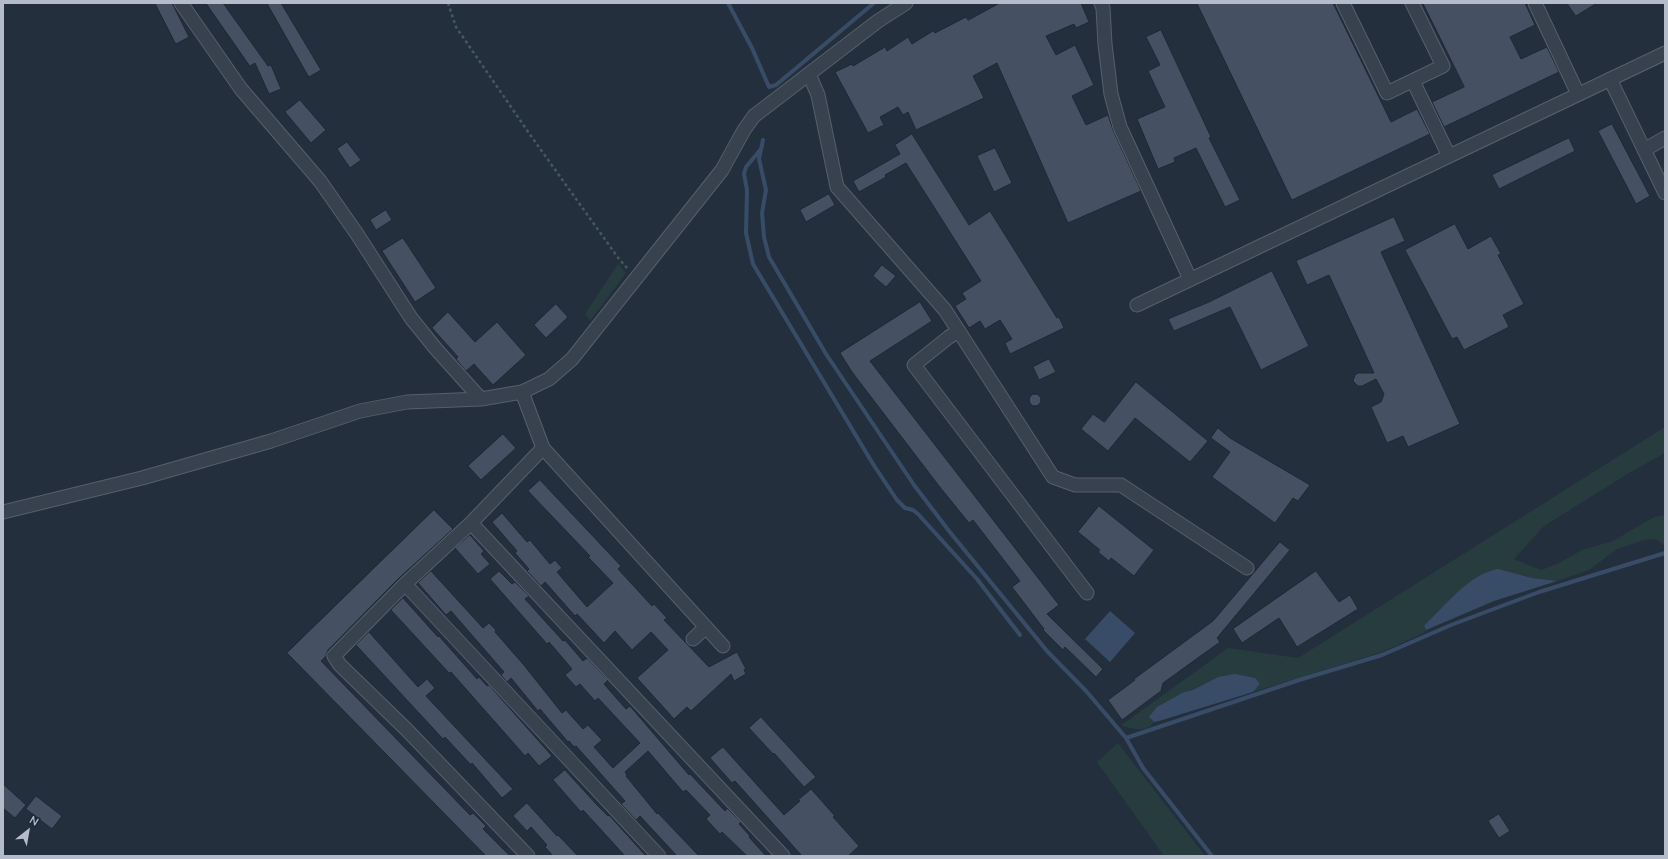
<!DOCTYPE html>
<html>
<head>
<meta charset="utf-8">
<style>
  body { margin:0 }
  #map { position:relative; width:1668px; height:859px; overflow:hidden; background:#242f3e; font-family:Mulish,sans-serif }
  canvas { display:block }
  .frame { position:absolute; inset:0; border:4px solid #b4bcc9; pointer-events:none }
  .north { position:absolute; left:8px; top:811px; width:40px; height:40px; -webkit-text-stroke:3px #1d2633; paint-order:stroke; rotate:31deg; font-size:11px; font-weight:700; line-height:16px; text-align:center; color:#b4bcc9 }
  .north::after { content:''; display:block; margin:auto; width:14px; height:18px; background:#b4bcc9; clip-path:polygon(50% 0,100% 100%,50% 72%,0 100%) }
</style>
</head>
<body>
<div id="map">
<canvas width="1668" height="859"></canvas>
<div class="frame"></div>
<div class="north">N</div>
</div>
<script>
const ctx = document.querySelector('canvas').getContext('2d');
ctx.lineJoin = 'round';
function fillPath(path, color) {
  ctx.fillStyle = color;
  ctx.fill(path, 'evenodd');
}
function strokePath(path, color, width, dash) {
  ctx.strokeStyle = color;
  ctx.lineWidth = width;
  ctx.lineCap = dash ? 'butt' : 'round';
  ctx.setLineDash(dash || []);
  ctx.stroke(path);
}
const green = new Path2D(`
  M618 264 626 273 590 321 585 314Z
  M1665 427V453L1629 473 1544 526 1514 559 1541 570 1557 564 1582 550 1613 541 1654 517 1665 515V546L1656 539 1644 540 1617 549 1589 570 1557 581 1532 578 1520 575 1432 619 1424 626 1426 630 1424 633 1382 652 1253 692 1260 684 1218 677 1193 690 1184 692 1150 719 1154 722C1147 733 1134 729 1123 726V724L1228 648 1298 658Z
  M1118 743 1205 856H1164L1097 762Z`);
const water = new Path2D(`
  M1498 569 1532 578 1557 581 1494 601 1426 630 1424 626C1444 607 1469 574 1498 569Z
  M1110 611 1135 633 1110 662 1085 639Z
  M1235 674 1255 678 1260 684 1253 692 1159 721 1154 722 1149 717 1157 707 1184 692 1193 690 1218 677Z`);
const stream = new Path2D(`
  M728 3 752 48 769 87 776 85 874 3
  M763 140 759 159 766 190 762 213 764 237 769 257 826 354 914 485 949 531 1047 651 1087 692 1126 738 1299 680 1382 655 1451 625 1539 592 1665 553
  M761 149 746 167 744 174 747 190 746 233 753 264 873 464 897 500 905 508 913 510 918 514 977 579 1020 635
  M1126 738 1143 768 1212 856`);
const building = new Path2D(`
  M155 3H172L189 37 176 44Z
  M206 3H223L268 66 271 65 281 89 269 94 255 63 250 66Z
  M267 3H281L321 70 309 77Z
  M1000 3H1081L1089 22 1076 28 1074 24 1046 36 1056 55 1075 45 1094 85 1072 96 1086 125 1108 115 1113 130 1141 191 1068 223 997 63 973 76 984 98 916 130 908 112 903 115 898 107 880 117 884 125 868 133 835 72 852 64 853 66 885 47 887 51 908 37 912 44 933 31 935 33 966 17 968 20Z
  M1197 3H1333L1391 122 1417 109 1430 134 1292 200Z
  M1423 3H1525L1535 25 1510 37 1521 59 1547 47 1559 72 1444 127 1432 102 1464 87Z
  M1567 3H1597L1576 16Z
  M1161 30 1211 137 1209 138 1240 200 1225 207 1196 148 1174 158 1175 162 1158 169 1137 119 1165 107 1148 71 1160 65 1146 37Z
  M300 100 326 130 311 143 285 112Z
  M1612 124 1650 196 1636 204 1598 131Z
  M912 134 969 225 990 211 1057 318 1059 317 1064 328 1010 354 1005 343 1012 339 1000 320 985 329 980 321 969 328 955 306 966 299 962 293 981 281 906 163 885 175 886 177 859 192 853 181 900 154 895 145Z
  M1569 138 1575 151 1499 189 1492 175Z
  M347 142 361 160 350 168 337 149Z
  M995 148 1012 183 994 192 977 156Z
  M829 194 835 205 806 222 800 210Z
  M386 210 392 220 376 230 370 220Z
  M1394 217 1405 241 1381 252 1460 424 1408 447 1403 436 1387 443 1371 407 1381 402 1384 394 1376 379 1362 386H1358L1353 381 1355 375 1358 373H1374L1329 275 1307 285 1296 261Z
  M1455 224 1468 249 1491 236 1501 254 1498 255 1524 304 1503 315 1509 327 1464 350 1457 337 1452 339 1405 250Z
  M403 238 436 288 415 302 382 251Z
  M882 265 896 276 886 287 873 276Z
  M1272 271 1309 346 1261 370 1230 307 1174 331 1168 319 1209 302Z
  M920 302 932 321 870 361 1059 605 1047 614 1103 669 1096 677 1065 647 1063 650 1043 630 1044 629 1012 587 1020 581 973 520 969 523 939 486 852 372 840 353Z
  M556 304 568 317 546 338 534 325Z
  M448 312 475 342 497 322 526 355 493 385 474 364 466 371 456 359 458 357 432 328Z
  M1049 359 1056 372 1039 380 1033 367Z
  M1136 382 1208 441 1190 462 1135 418 1108 451 1081 429 1093 414 1104 422Z
  M1029 400a6 6 0 1 1 12 0a6 6 0 1 1-12 0Z
  M1218 428 1230 438 1310 485 1298 501 1293 498 1275 523 1212 477 1230 452 1211 438Z
  M503 434 516 448 481 480 468 466Z
  M540 480 621 566 618 569 652 606 654 604 667 618 664 620 709 667 737 652 746 669 744 670 746 674 734 681 731 674 691 711 687 707 674 719 637 678 668 650 651 632 632 650 615 631 604 643 577 614 575 616 545 582 541 586 527 571 529 569 515 553 517 551 492 522 502 513 527 542 530 540 550 564 555 560 562 568 557 572 587 607 613 583 588 557 590 556 528 491Z
  M1099 506 1154 550 1134 576 1111 558 1109 561 1098 552 1100 550 1078 532Z
  M434 510 453 529 399 578 328 650 326 656 321 661 470 815 473 813 486 826 483 829 510 856H486L287 653Z
  M470 535 484 551 481 554 490 564 478 574 455 548Z
  M1280 542 1290 550 1217 638 1220 642 1163 683 1161 691 1122 720 1108 700 1135 680 1134 679 1213 621Z
  M431 571 483 628 489 623 496 630 495 632 523 664 562 713 566 710 583 729 588 725 602 740 594 747 613 768 640 743 598 698 595 701 580 684 576 687 565 675 572 669 549 642 547 644 490 579 499 571 512 584 515 582 529 596 525 599 563 641 565 640 583 661 587 658 608 680 604 684 626 709 630 706 689 775 690 774 725 811 727 808 741 822 739 824 750 836 749 837 766 856H747L722 832 720 834 706 819 710 815 686 790 683 792 648 751 625 772 627 775 626 776 657 814 658 813 699 856H677L640 816 636 820 621 804 625 801 576 746 574 747 569 741 568 742 540 709 538 711 511 678 507 682 501 675 504 672 451 611 446 615 418 583Z
  M1316 571 1339 602 1350 595 1358 609 1297 647 1279 618 1242 643 1233 629Z
  M403 598 438 637 439 636 477 679 479 677 487 686 489 685 552 756 539 766 528 753 525 756 451 672 449 673 391 610Z
  M369 632 418 687 427 679 435 688 426 696 513 789 502 798 472 763 471 765 445 737 443 739 356 645Z
  M761 717 816 777 804 787 774 753 773 754 749 728Z
  M723 747 784 815 800 801 798 800 811 789 835 816 833 817 859 846 848 856H802L735 781 732 783 710 758Z
  M565 770 597 805 608 816 609 815 646 856H625L583 810 581 812 553 780Z
  M3 784 26 805 15 818 3 808Z
  M36 796 62 816 52 829 26 809Z
  M527 803 557 836 558 835 578 856H553L545 847 547 845 531 827 527 831 513 816Z
  M1499 814 1510 831 1499 838 1488 821Z`);
const path = new Path2D(`
  M448 3 456 27 531 136 619 259 628 269`);
const minor = new Path2D(`
  M181 3 241 89 320 181 357 234 411 318 436 349 481 399
  M1101 3 1103 8 1105 44 1111 94 1120 127 1190 279
  M1343 3 1387 93 1443 66 1412 3
  M1535 3 1578 94
  M809 74 818 95 837 187 945 310 1053 477 1075 485H1121L1247 568
  M1610 79 1665 193
  M1413 81 1449 156
  M1644 150 1665 138
  M1137 305 1665 53
  M959 331 949 337 914 365 1087 593
  M522 392 543 448 471 523 405 584 334 656 340 665 407 730 528 856
  M543 448 723 646
  M3 512 142 478 271 441 360 411 407 402 481 399 522 392 549 379 572 359 722 170 744 130 754 116 878 21 906 3
  M471 523 783 856
  M405 584 659 856
  M693 639 706 627`);
fillPath(green, '#263c3f');
fillPath(water, '#394c67');
strokePath(stream, '#394c67', 4);
fillPath(building, '#455162');
strokePath(building, '#1f2835', 1);
strokePath(minor, '#565f6c', 15);
strokePath(path, '#44595c', 2.5, [3, 3]);
strokePath(minor, '#38414e', 13);
</script>
</body>
</html>
